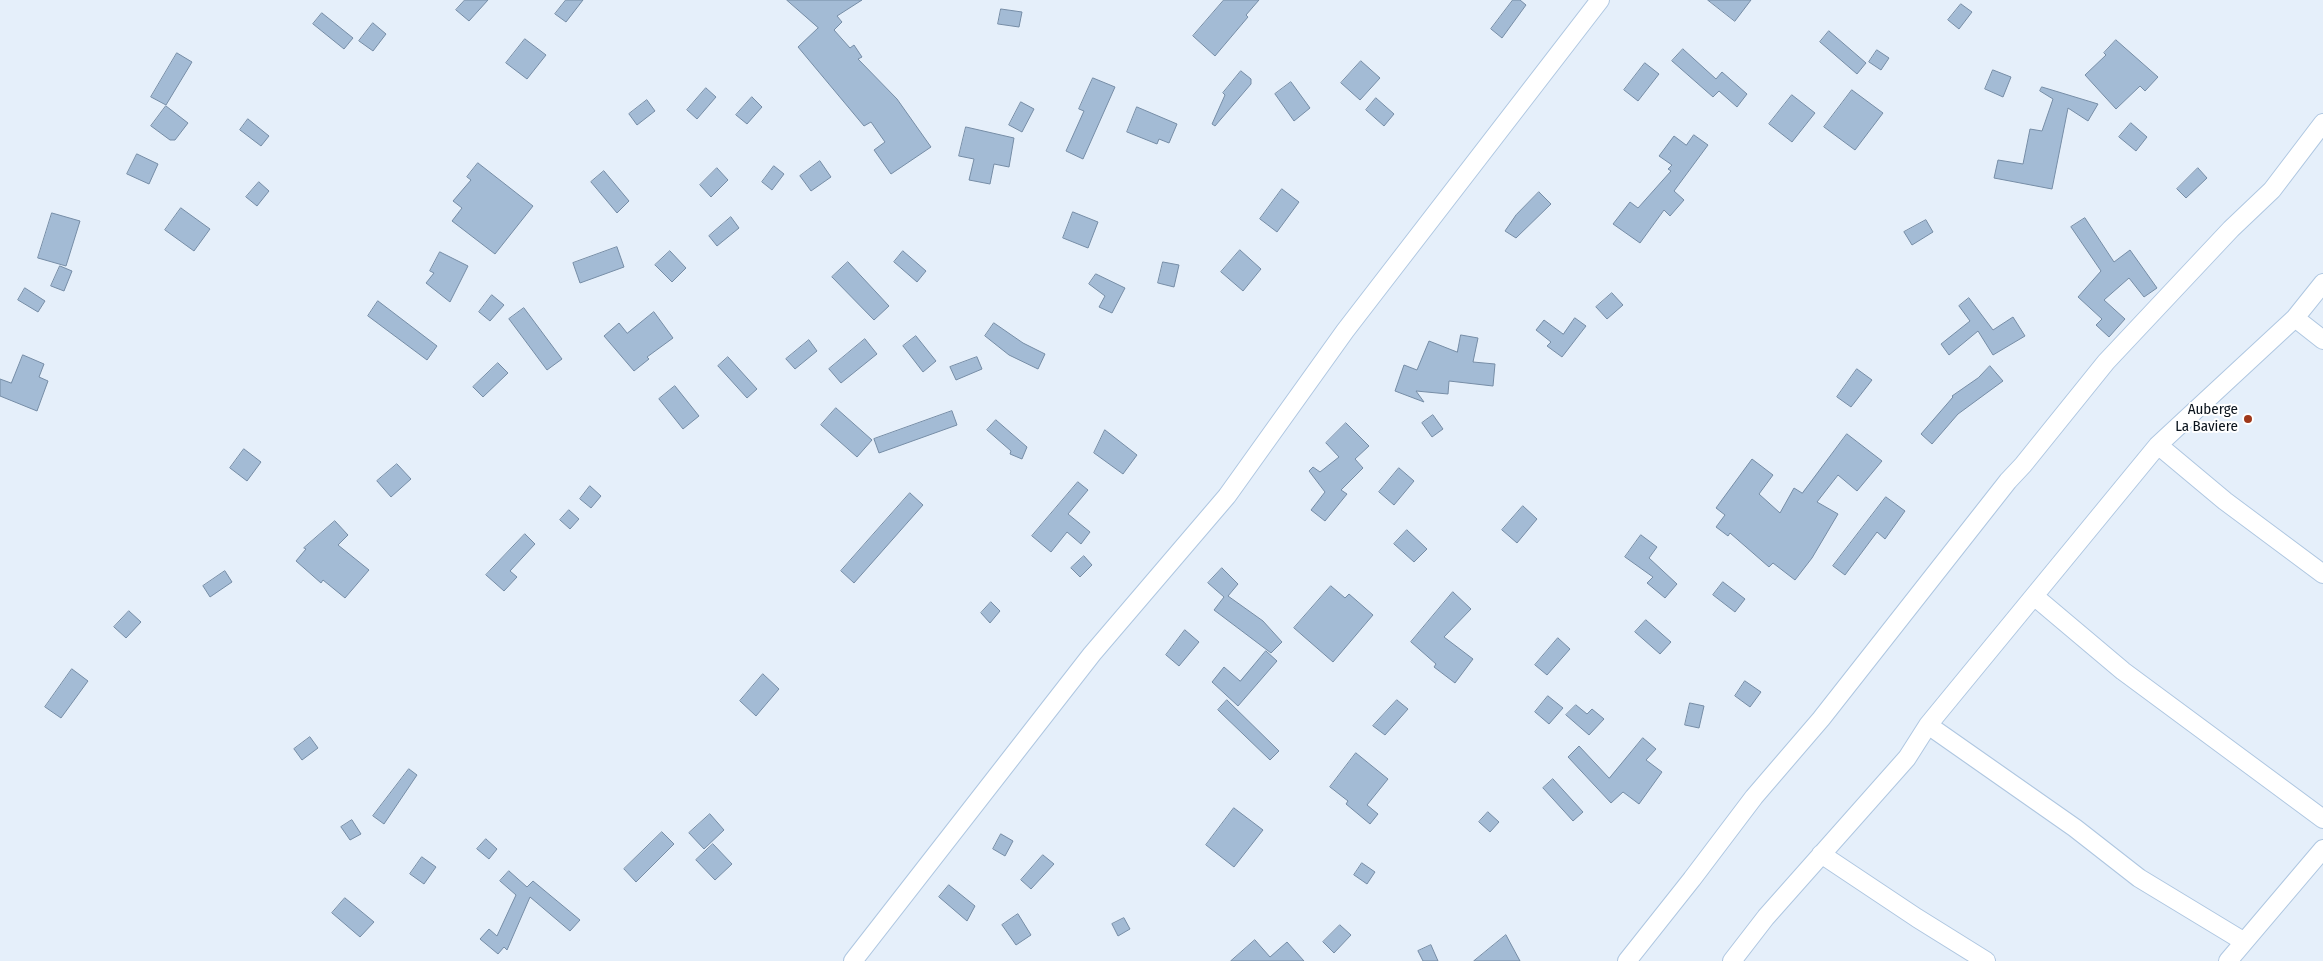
<!DOCTYPE html>
<html>
<head>
<meta charset="utf-8">
<style>
  body { margin:0 }
  canvas { display:block; background:#e5effa }
</style>
</head>
<body>
<canvas width="2323" height="961"></canvas>
<script>
const ctx = document.querySelector('canvas').getContext('2d');
ctx.lineJoin = 'round';
function fillPath(path, color) {
  ctx.fillStyle = color;
  ctx.fill(path, 'evenodd');
}
function strokePath(path, color, width, dash) {
  ctx.strokeStyle = color;
  ctx.lineWidth = width;
  ctx.lineCap = dash ? 'butt' : 'round';
  ctx.setLineDash(dash || []);
  ctx.stroke(path);
}
function drawText(font, color, halo, rows, align = 'center') {
  ctx.font = font + ' "Fira Sans Condensed",sans-serif';
  ctx.lineWidth = 4;
  ctx.setLineDash([]);
  ctx.textBaseline = 'middle';
  ctx.strokeStyle = halo;
  ctx.fillStyle = color;
  for (const [text, x, y, turn = 0] of rows) {
    ctx.save();
    ctx.translate(x, y);
    ctx.rotate((+turn || 0) * Math.PI / 180);
    ctx.textAlign = isNaN(turn) ? turn : align;
    if (halo) ctx.strokeText(text, 0, 0);
    ctx.fillText(text, 0, 0);
    ctx.restore();
  }
}
const building = new Path2D(`
  M465 0H488L469 21 456 10Z
  M566 0H583L566 22 555 14Z
  M787 0H862L837 16 842 22 834 30 850 48 854 45 862 57 858 59 897 99 931 147 891 174 874 150 885 142 871 122 864 126 798 47 818 28Z
  M1224 0H1259L1246 15 1248 17 1215 56 1193 36Z
  M1513 0H1520L1526 5 1502 38 1491 29Z
  M1708 0H1751L1735 21Z
  M1961 4 1972 12 1959 29 1948 20Z
  M1001 9 1022 12 1019 27 998 24Z
  M322 13 353 38 344 49 313 24Z
  M373 23 386 34 373 51 359 41Z
  M1829 31 1866 63 1857 74 1820 42Z
  M525 39 546 55 527 79 506 63Z
  M2116 40 2158 77 2145 91 2140 86 2116 109 2085 75 2106 55 2104 53Z
  M1683 49 1716 79 1722 72 1747 94 1737 107 1719 91 1713 97 1672 61Z
  M1877 50 1889 58 1881 70 1869 62Z
  M177 53 192 62 166 105 151 97Z
  M1361 61 1380 78 1360 100 1341 83Z
  M1645 63 1659 74 1638 101 1624 90Z
  M1993 70 2011 77 2003 97 1985 89Z
  M1241 71 1251 79V84L1215 126 1212 124 1225 95 1223 93Z
  M1093 78 1115 87 1083 159 1066 151 1084 111 1079 109Z
  M1291 82 1310 108 1294 121 1275 94Z
  M2042 87 2098 104 2088 121 2068 108 2052 189 1994 178 1998 160 2023 164 2030 129 2042 131 2053 99 2040 91Z
  M706 88 716 97 697 119 687 110Z
  M1852 90 1883 113 1855 150 1824 127Z
  M1792 95 1815 113 1792 142 1769 124Z
  M752 97 762 107 747 124 736 115Z
  M1376 98 1394 114 1384 126 1366 110Z
  M647 100 655 111 637 125 629 114Z
  M1021 102 1034 109 1022 132 1009 125Z
  M166 106 188 123 175 140H170L151 126Z
  M1137 107 1177 124 1169 143 1159 139 1157 144 1127 132Z
  M248 119 269 136 261 146 240 130Z
  M2131 123 2147 137 2136 151 2119 137Z
  M966 127 1014 138 1009 167 994 164 990 184 969 180 974 159 959 156Z
  M1694 135 1708 145 1674 191 1684 200 1670 216 1664 210 1640 243 1613 224 1630 202 1638 208 1671 171 1668 169 1672 165 1659 156 1674 136 1686 145Z
  M137 154 158 164 149 184 127 174Z
  M820 161 831 177 811 191 800 176Z
  M478 163 533 206 495 254 452 221 462 208 453 201 471 180 467 177Z
  M774 166 784 174 772 190 762 182Z
  M717 168 728 180 711 197 700 185Z
  M2198 168 2207 178 2186 198 2177 189Z
  M604 171 629 201 617 213 591 182Z
  M259 182 269 191 257 206 246 197Z
  M1282 189 1299 202 1277 232 1260 219Z
  M1539 192 1551 204 1516 238 1505 231 1516 215Z
  M181 208 210 229 194 251 165 230Z
  M1073 212 1098 222 1088 248 1063 238Z
  M52 213 80 221 66 266 38 258Z
  M731 217 739 228 717 246 709 236Z
  M2085 218 2114 262 2130 250 2157 288 2144 297 2129 278 2104 300 2125 319 2109 337 2096 325 2102 319 2078 297 2101 271 2071 227Z
  M1926 220 1933 232 1912 245 1904 232Z
  M617 247 624 267 580 283 573 263Z
  M1240 250 1261 269 1243 291 1221 272Z
  M670 251 686 268 672 282 655 265Z
  M903 251 926 271 917 282 894 262Z
  M440 252 468 266 450 302 426 283 434 273 430 271Z
  M848 262 889 306 874 320 832 277Z
  M1163 262 1179 265 1174 287 1158 283Z
  M60 266 72 271 64 291 51 286Z
  M1096 274 1125 288 1112 313 1099 307 1105 296 1089 284Z
  M25 288 45 301 38 312 18 300Z
  M1612 293 1623 305 1607 319 1596 307Z
  M492 295 504 305 490 321 479 312Z
  M1969 298 1993 330 2013 317 2025 336 1993 355 1978 331 1949 355 1941 344 1970 321 1959 306Z
  M378 301 437 346 427 360 368 316Z
  M524 308 562 359 547 370 509 319Z
  M654 312 673 338 647 357 649 359 634 371 604 336 619 323 627 333Z
  M1575 318 1586 326 1562 357 1547 346 1551 342 1536 330 1544 320 1563 334Z
  M994 323 1023 343 1045 354 1038 369 1009 355 985 336Z
  M1461 335 1478 338 1473 362 1495 364 1493 386 1449 381 1448 394 1416 391 1424 402 1395 391 1404 365 1417 370 1429 341 1457 352Z
  M916 336 936 361 923 372 903 346Z
  M865 339 877 354 841 383 829 369Z
  M809 340 817 351 795 369 786 359Z
  M23 355 44 364 39 377 48 381 37 411 0 396V379L11 383Z
  M728 357 757 389 747 398 718 366Z
  M977 357 982 369 956 380 950 367Z
  M498 363 508 373 483 397 473 387Z
  M1990 366 2003 381 1958 414 1932 444 1921 434 1953 397 1952 396 1978 378Z
  M1857 369 1872 380 1851 407 1837 397Z
  M675 386 699 416 683 429 659 399Z
  M836 408 872 440 857 457 821 425Z
  M952 411 957 425 879 453 874 439Z
  M1433 415 1443 429 1432 437 1422 423Z
  M996 420 1027 447 1022 459 1010 454 1011 451 987 430Z
  M1346 423 1369 446 1355 459 1363 468 1341 490 1347 494 1325 521 1311 510 1325 492 1309 471 1313 467 1320 472 1339 457 1326 443Z
  M1105 430 1137 455 1123 474 1094 453Z
  M1847 434 1882 461 1857 491 1838 475 1817 502 1838 514 1812 558 1795 580 1773 563 1769 567 1730 533 1728 536 1716 527 1725 515 1716 508 1752 459 1773 475 1759 494 1780 513 1794 488 1802 493Z
  M244 449 261 462 247 481 230 468Z
  M397 464 411 479 391 497 377 481Z
  M1399 468 1414 481 1394 505 1379 492Z
  M1078 482 1088 490 1068 514 1090 532 1081 544 1067 532 1051 552 1032 536Z
  M590 486 601 496 591 508 580 499Z
  M910 493 923 505 854 583 841 571Z
  M1886 497 1905 511 1885 539 1877 532 1845 575 1833 566Z
  M1523 506 1537 519 1517 543 1502 530Z
  M569 510 579 519 570 529 560 520Z
  M335 521 348 535 338 545 369 570 345 598 323 580 321 583 296 561 306 549 304 548Z
  M1407 530 1427 549 1414 562 1394 544Z
  M525 534 535 544 510 571 517 577 504 591 486 575Z
  M1641 535 1657 547 1649 558 1677 584 1665 598 1647 583 1653 577 1625 557Z
  M1084 556 1092 565 1080 577 1071 568Z
  M1222 568 1238 584 1228 596 1263 621 1282 642 1271 653 1214 610 1224 597 1208 583Z
  M225 571 232 582 210 597 203 586Z
  M1723 582 1745 599 1735 612 1713 595Z
  M1331 586 1345 598 1349 594 1373 615 1333 662 1294 628Z
  M1453 592 1471 609 1444 637 1473 659 1455 683 1434 667 1436 664 1411 642Z
  M991 602 1000 611 990 623 981 613Z
  M129 611 141 622 126 638 114 627Z
  M1646 620 1671 642 1660 654 1635 632Z
  M1185 630 1199 642 1179 666 1166 655Z
  M1558 638 1570 649 1547 675 1535 665Z
  M1266 651 1277 661 1238 706 1212 682 1224 667 1240 681Z
  M72 669 88 681 61 718 45 707Z
  M763 674 779 689 756 716 740 701Z
  M1745 681 1761 692 1750 707 1735 696Z
  M1548 696 1563 708 1549 724 1535 712Z
  M1227 700 1279 751 1270 760 1218 710Z
  M1397 700 1408 709 1385 735 1373 726Z
  M1690 703 1704 706 1699 728 1685 725Z
  M1576 705 1587 714 1592 709 1604 719 1589 735 1566 715Z
  M310 737 318 748 302 760 294 749Z
  M1643 738 1656 749 1646 760 1662 772 1639 804 1623 792 1611 803 1568 757 1579 746 1609 778Z
  M1356 753 1388 779 1367 805 1378 814 1370 824 1346 804 1348 801 1330 787Z
  M409 769 417 775 384 824 373 816Z
  M1553 779 1583 812 1573 821 1543 788Z
  M1234 808 1263 830 1234 867 1206 845Z
  M1488 812 1499 822 1490 832 1479 822Z
  M710 814 724 830 704 849 689 833Z
  M352 820 361 834 350 840 341 827Z
  M662 832 674 844 636 882 624 869Z
  M1001 834 1013 841 1005 856 993 849Z
  M486 839 497 849 489 859 477 849Z
  M713 844 732 864 715 880 696 860Z
  M1043 855 1054 864 1031 889 1021 880Z
  M422 857 436 867 424 884 410 874Z
  M1362 863 1375 872 1367 884 1354 875Z
  M509 871 527 887 533 881 580 920 570 931 530 897 507 950 504 947 498 954 480 939 489 929 497 936 516 895 500 881Z
  M949 885 975 906 967 921 939 897Z
  M345 898 374 922 360 937 332 913Z
  M1018 914 1031 935 1016 945 1002 925Z
  M1124 918 1130 929 1118 936 1112 924Z
  M1340 925 1351 935 1334 953 1323 942Z
  M1506 935 1520 961H1474Z
  M1255 940 1270 957 1287 942 1304 961H1231Z
  M1431 945 1438 961H1423L1418 951Z`);
const minor = new Path2D(`
  M2295 318 2323 340
  M2158 445 2225 501 2323 574
  M2034 596 2123 671 2323 819
  M1928 725 2075 828 2139 878 2243 941
  M1821 854 1917 918 1986 961
  M853 961 1092 654 1227 496 1345 331 1600 0
  M1627 961 1692 879 1754 797 1821 719 2008 481 2023 465 2106 362 2231 229 2272 190 2323 123
  M1732 961 1766 917 1907 758 1928 725 2158 445 2295 318 2323 283
  M2228 961 2323 849`);
const markers = [
  [2248,419,5,"#9f381a"]
];
const poiNames = [
  ["Auberge",2238,410],
  ["La Baviere",2238,427]
];
fillPath(building, '#a3bbd5');
strokePath(building, '#768da6', 1);
strokePath(minor, '#afc7e1', 20);
strokePath(minor, '#fff', 18);
for (const [x, y, r, color] of markers) {
  const dot = new Path2D();
  dot.arc(x, y, r, 0, 2 * Math.PI);
  ctx.fillStyle = color;
  ctx.fill(dot);
  strokePath(dot, '#fff', 2);
}
drawText('15px', '#0b141d', '#fff', poiNames, 'right');
</script>
</body>
</html>
